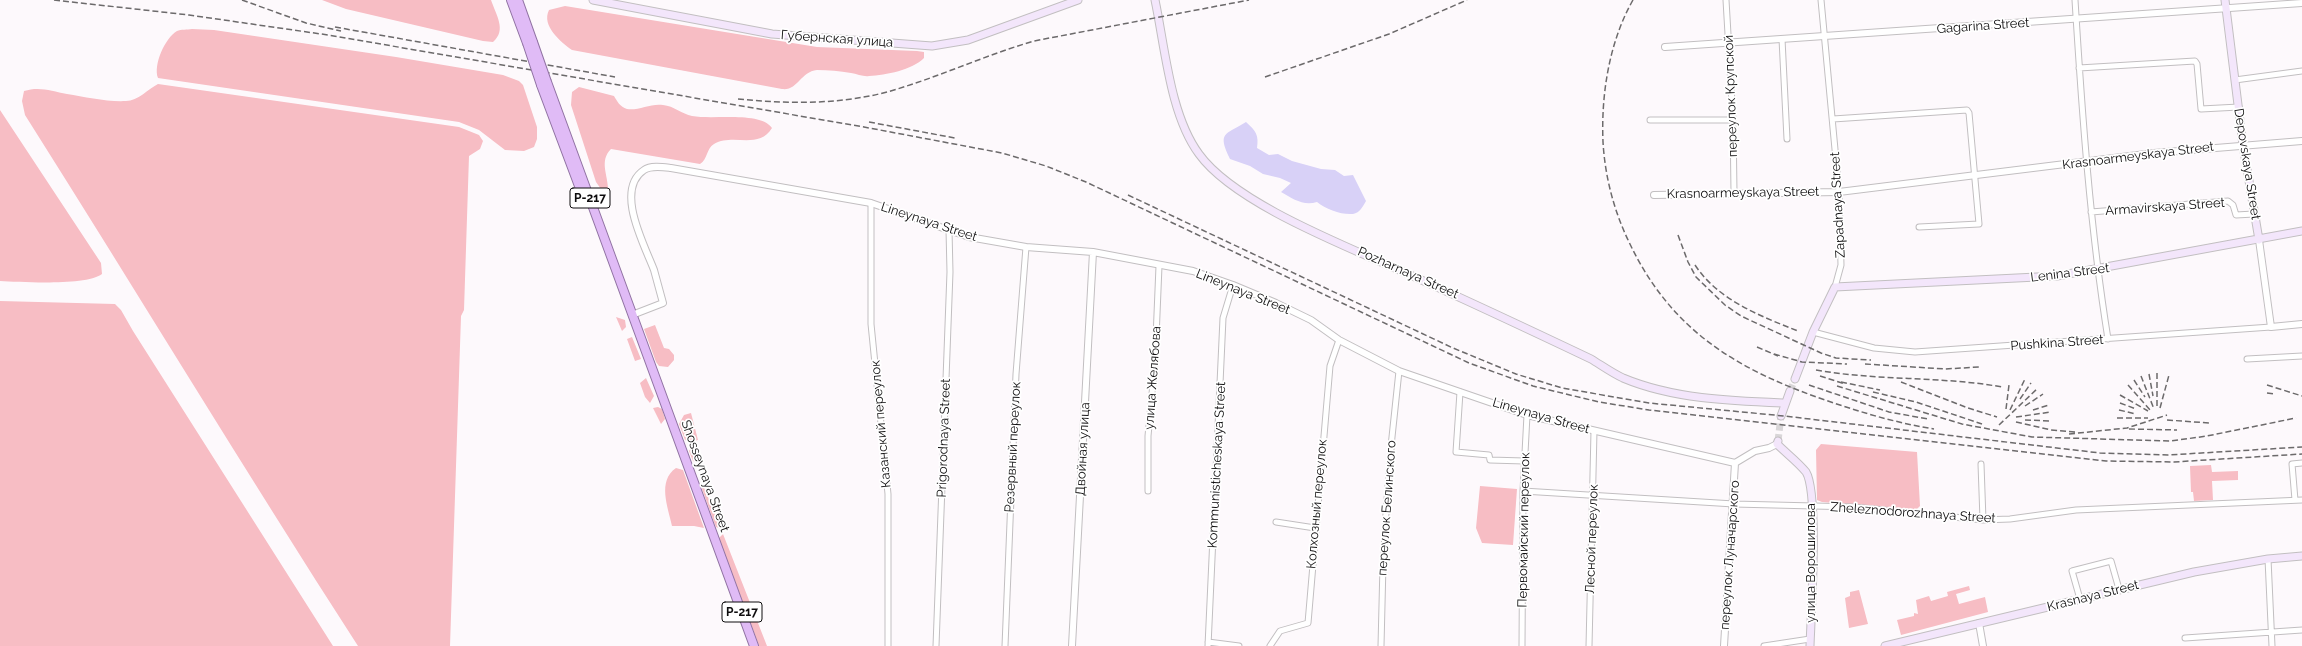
<!DOCTYPE html>
<html>
<head>
<meta charset="utf-8">
<style>
  body { margin:0 }
  canvas { display:block; background:#fdf9fc }
</style>
</head>
<body>
<canvas width="2302" height="646"></canvas>
<script>
const ctx = document.querySelector('canvas').getContext('2d');
ctx.lineJoin = 'round';
function fillPath(path, color) {
  ctx.fillStyle = color;
  ctx.fill(path, 'evenodd');
}
function strokePath(path, color, width, dash) {
  ctx.strokeStyle = color;
  ctx.lineWidth = width;
  ctx.lineCap = dash ? 'butt' : 'round';
  ctx.setLineDash(dash || []);
  ctx.stroke(path);
}
function drawText(font, color, halo, rows, align = 'center') {
  ctx.font = font + ' Raleway,sans-serif';
  ctx.lineWidth = 3.5;
  ctx.setLineDash([]);
  ctx.textBaseline = 'middle';
  ctx.strokeStyle = halo;
  ctx.fillStyle = color;
  for (const [text, x, y, turn = 0] of rows) {
    ctx.save();
    ctx.translate(x, y);
    ctx.rotate((+turn || 0) * Math.PI / 180);
    ctx.textAlign = isNaN(turn) ? turn : align;
    if (halo) ctx.strokeText(text, 0, 0);
    ctx.fillText(text, 0, 0);
    ctx.restore();
  }
}
const green = new Path2D(`
  M322 0H491C496 15 507 30 493 42L483 41 346 9Z
  M565 6 817 47 917 51 924 52V58C912 70 886 75 869 76 864 77 857 74 851 73 840 71 828 70 817 70 800 72 798 91 782 89L572 50C561 42 541 26 549 10Z
  M192 29 214 30 396 57 503 75 519 81 523 85 537 127V139L534 147 524 151 505 150 479 130 459 122 158 78C153 65 165 38 177 31 181 29 187 30 192 29Z
  M158 84 459 127 479 135 483 141 480 149 469 156 464 310 461 316 450 646H358C245 471 137 292 25 115L22 101 24 91C39 86 52 91 67 94 85 97 107 102 126 101 138 101 148 89 158 84Z
  M579 87 614 96C617 101 620 107 627 109 638 111 651 103 663 105 674 106 682 114 692 116 713 120 760 111 772 128 759 150 733 133 714 144 706 149 708 159 700 164L611 149C599 161 608 175 608 189L603 192 596 182 571 105 572 92Z
  M0 110 101 263 102 274C86 286 22 282 0 281Z
  M0 301 115 304 121 310 133 331 333 646H0Z
  M616 317 625 320 626 327 622 331Z
  M655 325 664 348 669 349 674 355V360L668 367 659 366 656 362 644 329Z
  M632 337 641 359 635 361 627 339Z
  M646 378 654 396 650 403 645 397 640 383Z
  M658 407 662 409 665 419 661 424 653 408Z
  M691 413 698 440 690 442 685 440 679 424 684 415Z
  M696 444 701 459 695 462 693 461 689 451 692 446Z
  M1821 444 1917 452 1920 506 1916 510 1822 502 1817 500 1816 450Z
  M2211 465 2212 472 2238 471V480L2212 481 2213 500 2194 501 2193 492H2191L2190 466Z
  M676 468 683 470 704 528 694 526H672C668 507 657 481 676 468Z
  M703 485 721 529 716 527 714 522 701 486Z
  M1480 486 1517 489 1513 545 1482 543 1476 528Z
  M723 534 767 646H759L719 538Z
  M1969 586 1970 590 1956 594 1959 604 1985 597 1988 612 1901 635 1897 620 1914 616V613L1918 614 1916 600 1929 596 1931 601 1948 596 1947 592Z
  M1859 590 1868 624 1849 628 1845 598 1850 596V592Z`);
const water = new Path2D(`
  M1246 122C1256 131 1259 135 1257 148L1269 155 1278 154 1292 161 1321 169 1335 170 1344 176 1353 175 1366 201C1363 206 1360 213 1353 214 1341 215 1326 209 1317 202 1303 206 1293 199 1281 192L1291 183 1280 178 1263 174 1250 166 1230 159C1217 132 1225 135 1246 122Z`);
const secondaryTunnel = new Path2D(`
  M1790 391 1795 379
  M1778 441 1781 416`);
const minor = new Path2D(`
  M1726 0 1733 120 1734 192
  M1821 0 1839 192 1841 265 1835 287
  M2075 0C2082 113 2090 227 2108 339
  M1782 39 1787 139
  M2079 68 2195 61 2197 64 2201 109 2239 107
  M2235 80 2302 71
  M1833 119 1967 110 1969 113 1979 224 1919 227
  M1650 120H1733
  M871 203V324L888 494V646
  M2091 212 2228 201 2233 205 2236 215 2254 214
  M1813 332 1874 348 1915 352 2271 327
  M2247 359 2302 356
  M1460 392 1456 452 1489 455 1490 460 1524 461
  M1981 464 1983 520
  M1148 491V436L1155 362 1159 266
  M1523 491 1734 504 1854 507 1983 520 2010 519 2076 510 2302 500
  M2295 500 2292 464 2302 463
  M1276 522 1315 528
  M2268 559 2272 646
  M2080 599 2072 571 2111 561 2119 589
  M2185 638 2302 630
  M1208 642 1239 646
  M936 646 950 272 949 230
  M1005 646 1016 374 1026 247
  M1208 646 1223 318 1233 285
  M1270 646 1280 631 1308 623 1330 366 1339 340
  M1381 646C1382 554 1388 463 1399 371
  M1522 646 1523 491 1527 415
  M1589 646 1594 431
  M1764 646 1810 639`);
const tertiary = new Path2D(`
  M1665 47 2302 3
  M1654 195 1839 192 2154 153 2302 141
  M2259 240 2271 327 2302 324
  M632 315 663 303C660 292 657 281 654 270 645 246 614 190 644 170 651 165 663 167 671 168L871 203 969 237 1026 247 1093 252 1193 271 1233 285 1276 303 1311 320 1339 340 1399 371 1527 415 1735 463 1755 451 1769 448 1777 444
  M1979 623 1983 646
  M1072 646 1093 252
  M1724 646 1735 463`);
const secondary = new Path2D(`
  M593 0 772 34 932 46 968 40 1078 0
  M1155 0C1165 47 1170 115 1199 154 1235 204 1349 247 1406 273 1468 301 1530 330 1591 359 1601 365 1612 373 1623 378 1673 399 1731 401 1784 403
  M2225 0 2243 145 2259 240
  M1795 379 1813 332 1835 287 2057 276 2302 231
  M1781 416 1790 391
  M1778 441 1777 444C1786 453 1798 462 1806 472 1819 493 1811 615 1810 646
  M1885 646 2194 572 2268 559 2302 556`);
const trunk = new Path2D(`
  M511 0 527 43
  M518 0 533 42
  M547 82 754 646
  M541 85 585 202`);
const rail = new Path2D(`
  M54 0 189 15 328 35 864 127 1002 153 1046 166 1086 182 1469 363 1533 386 1599 402 1649 410 2106 461 2174 462 2302 454
  M242 0 306 23 341 31
  M1633 0C1609 42 1601 95 1603 142 1605 177 1614 211 1629 242 1671 331 1737 370 1828 401 1863 413 1897 423 1934 429
  M335 27 615 77
  M1265 77 1389 34 1467 0
  M738 99C790 104 843 105 894 90 941 76 986 55 1034 41L1249 0
  M869 122 955 138
  M1128 195 1453 348 1516 374 1562 388 1649 403 1784 416 2100 453 2168 455 2302 447
  M1678 235 1688 262 1696 277 1725 305 1741 316 1821 353 1836 358 1871 360
  M1695 265C1718 300 1760 316 1798 331
  M1757 347 1778 356
  M1774 354 1802 362 1847 364
  M1865 364 1945 369 1979 367
  M1816 370C1877 381 1941 376 2002 387
  M2157 373V408
  M2149 374 2153 396
  M1820 376 1845 384
  M2141 376 2154 409
  M2134 380 2145 397
  M1841 382 1880 390
  M1901 382 1968 408 1997 417
  M1809 385 1889 412 1928 419
  M2128 385 2151 411
  M2267 385 2302 396
  M1837 386 1962 424 2032 437 2171 441 2207 436 2296 418
  M1873 392 1916 402 1982 424
  M2267 393 2275 394
  M2120 395 2148 411
  M2020 399 2031 383
  M2120 403 2136 409
  M2025 406 2043 394
  M2160 408 2169 375
  M2006 409 2009 385
  M2010 410 2025 379
  M2033 410 2049 405
  M2119 410 2136 414
  M2016 417 2051 412
  M2117 418H2148
  M2025 420 2051 421
  M2167 420 2210 423
  M2016 422 2051 430 2075 432
  M1999 425 2038 388
  M2129 429 2177 430
  M2069 434 2127 428 2167 415`);
const trunkBridge = new Path2D(`
  M533 42 547 82
  M527 43 541 85`);
const shields = [
  [590,198,40],
  [742,612,40]
];
const shieldNames = [
  ["Р-217",590,198],
  ["Р-217",742,612]
];
const streetNames = [
  ["Gagarina Street",1983,26,-4],
  ["Губернская улица",837,39,4],
  ["переулок Крупской",1731,96,-92],
  ["Krasnoarmeyskaya Street",2138,156,-7],
  ["Depovskaya Street",2247,164,81],
  ["Krasnoarmeyskaya Street",1743,193,-1],
  ["Zapadnaya Street",1838,205,-93],
  ["Armavirskaya Street",2165,207,-4],
  ["Lineynaya Street",929,222,18],
  ["Pozharnaya Street",1408,273,24],
  ["Lenina Street",2070,273,-7],
  ["Lineynaya Street",1243,292,22],
  ["Pushkina Street",2057,343,-4],
  ["улица Желябова",1153,378,-86],
  ["Lineynaya Street",1541,416,16],
  ["Казанский переулок",881,424,-95],
  ["Prigorodnaya Street",944,438,-88],
  ["Резервный переулок",1013,447,-87],
  ["Двойная улица",1083,449,-87],
  ["Kommunisticheskaya Street",1217,465,-87],
  ["Shosseynaya Street",705,476,70],
  ["Колхозный переулок",1317,504,-85],
  ["переулок Белинского",1387,508,-86],
  ["Zheleznodorozhnaya Street",1913,513,4],
  ["Первомайский переулок",1524,530,-89],
  ["Лесной переулок",1592,539,-88],
  ["переулок Луначарского",1730,555,-86],
  ["улица Ворошилова",1811,563,-90],
  ["Krasnaya Street",2093,596,-14]
];
fillPath(green, '#f7bdc4');
fillPath(water, '#d8d1f7');
strokePath(secondaryTunnel, '#d9d6d8', 7, [7, 3.5]);
strokePath(minor, '#c2bfc1', 7);
strokePath(tertiary, '#c2bfc1', 8);
strokePath(secondary, '#c2bfc1', 9);
strokePath(trunk, '#9173a3', 10);
strokePath(minor, '#fff', 5);
strokePath(tertiary, '#fff', 6);
strokePath(secondary, '#f3e6fb', 7);
strokePath(trunk, '#e0bbf6', 8);
strokePath(rail, '#6c6a6b', 1.5, [6, 3]);
strokePath(trunkBridge, '#9173a3', 10, []);
strokePath(trunkBridge, '#e0bbf6', 8);
for (const [x, y, w] of shields) {
  const box = new Path2D();
  box.roundRect(x - w / 2, y - 10, w, 20, 3);
  ctx.fillStyle = '#fff';
  ctx.fill(box);
  strokePath(box, '#0e0d0e', 1);
}
drawText('bold 12px', '#0e0d0e', null, shieldNames);
drawText('13px', '#0e0d0e', '#fff', streetNames);
</script>
</body>
</html>
